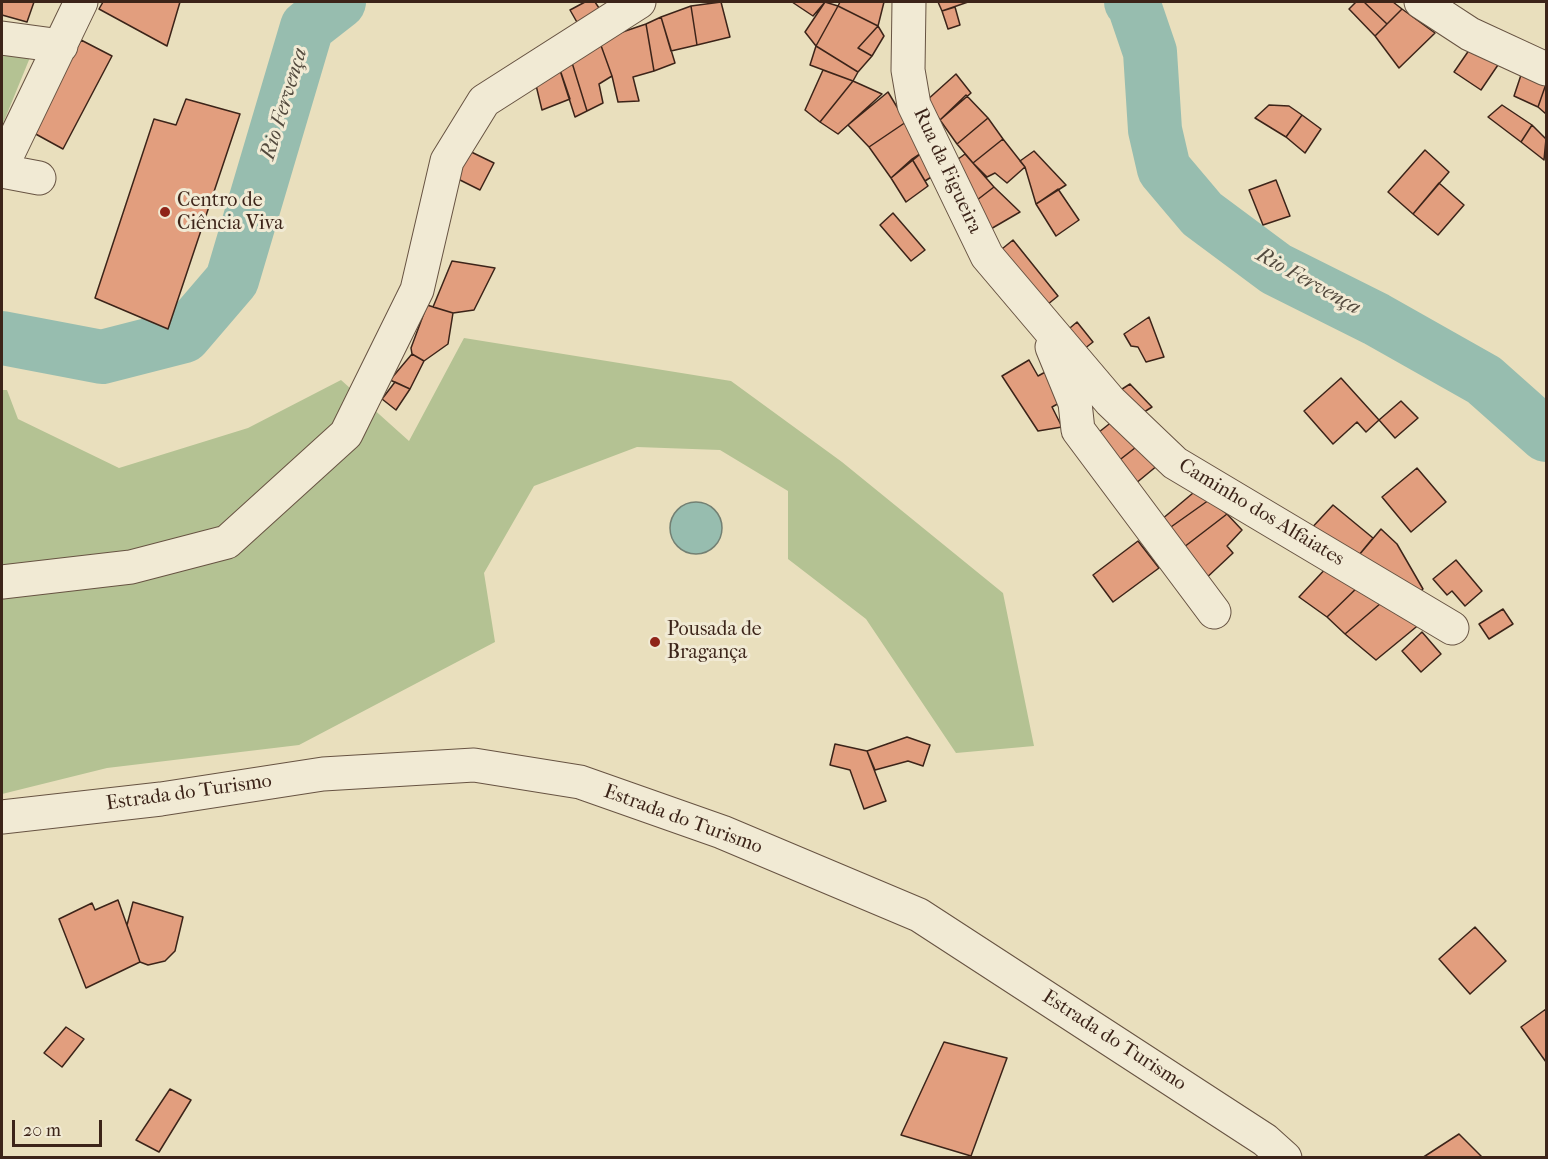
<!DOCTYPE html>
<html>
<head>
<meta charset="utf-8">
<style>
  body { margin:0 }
  #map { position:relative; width:1548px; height:1159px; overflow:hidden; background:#e9dfbd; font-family:"IM FELL French Canon",serif }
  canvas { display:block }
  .frame { position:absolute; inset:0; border:3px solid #3c2419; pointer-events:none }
  .scale { position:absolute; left:12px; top:1120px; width:90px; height:27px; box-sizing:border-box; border:3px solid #3c2419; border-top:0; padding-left:8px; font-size:18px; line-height:21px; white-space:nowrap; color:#3c2419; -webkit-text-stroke:4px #f1ead4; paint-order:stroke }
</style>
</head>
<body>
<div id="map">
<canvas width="1548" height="1159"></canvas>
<div class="frame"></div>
<div class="scale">20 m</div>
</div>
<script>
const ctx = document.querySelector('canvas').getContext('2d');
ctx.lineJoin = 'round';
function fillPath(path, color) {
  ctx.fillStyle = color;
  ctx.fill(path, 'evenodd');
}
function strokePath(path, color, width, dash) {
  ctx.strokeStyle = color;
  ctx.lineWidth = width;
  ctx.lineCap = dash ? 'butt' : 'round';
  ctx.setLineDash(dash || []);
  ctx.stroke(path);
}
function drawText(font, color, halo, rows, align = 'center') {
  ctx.font = font + ' "IM FELL French Canon",serif';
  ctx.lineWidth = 6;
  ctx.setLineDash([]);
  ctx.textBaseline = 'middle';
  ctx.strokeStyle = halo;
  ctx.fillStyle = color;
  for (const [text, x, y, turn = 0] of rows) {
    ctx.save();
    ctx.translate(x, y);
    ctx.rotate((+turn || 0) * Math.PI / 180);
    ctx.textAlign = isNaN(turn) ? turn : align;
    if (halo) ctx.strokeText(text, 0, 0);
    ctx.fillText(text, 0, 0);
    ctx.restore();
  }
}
const green = new Path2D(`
  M2 51 31 55 2 126Z
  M464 338 731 381 842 462 1003 593 1034 746 956 753 866 619 788 559V491L720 450 637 447 534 486 484 573 495 642 299 745 107 768 2 794V390H7L18 419 119 468 248 428 341 380 409 441Z`);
const water = new Path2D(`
  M670 528a26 26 0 1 1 52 0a26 26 0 1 1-52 0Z`);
const river = new Path2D(`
  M1131 2 1134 5 1150 52 1155 130 1164 169 1202 214 1276 269 1376 319 1484 380 1546 435
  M2 338 102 357 184 336 232 280 307 27 339 2`);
const building = new Path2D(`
  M2 2H34L27 22 2 15Z
  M103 2H180L167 46 99 9Z
  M585 2H595L601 11 578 24 570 10Z
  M721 2 730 37 697 45 691 6Z
  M792 2H825L813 16Z
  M825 2 838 6 816 46 805 32Z
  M840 2H884L878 26 838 6Z
  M938 2H968L942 11Z
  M1356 2H1364L1387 24 1375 36 1349 9Z
  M1364 2H1393L1402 9 1387 24Z
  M691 6 697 45 671 51 661 17Z
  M838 6 878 26 858 48 872 56 858 72 816 46Z
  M955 7 960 25 948 29 942 11Z
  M1402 9 1435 33 1399 68 1375 36Z
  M661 17 675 63 654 71 646 24Z
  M646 24 654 71 633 77 639 101 618 102 612 76 599 40Z
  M878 26 884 36 872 56 858 48Z
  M81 40 112 56 63 149 32 132Z
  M599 40 612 76 599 84 603 103 587 111 569 53Z
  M1474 43 1502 59 1481 90 1454 72Z
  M816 46 858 72 853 81 810 65Z
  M569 53 587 111 575 117 557 61Z
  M557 61 570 99 542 110 534 77Z
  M823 70 853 81 820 122 805 110Z
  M1522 72 1546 84 1538 107 1514 96Z
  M956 74 971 93 940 120 926 101Z
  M853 81 882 94 838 134 820 122Z
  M1546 84V114L1538 107Z
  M888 92 906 122 869 147 848 125Z
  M966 95 988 118 957 144 940 120Z
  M186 99 240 114 168 329 95 298 154 119 176 125Z
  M1269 105 1289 106 1302 115 1286 137 1255 118Z
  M1502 105 1532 125 1521 142 1488 117Z
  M1302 115 1321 129 1305 153 1286 137Z
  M988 118 1003 139 973 163 957 144Z
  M906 122 924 151 891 178 869 147Z
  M1532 125 1546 139 1544 160 1521 142Z
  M1003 139 1025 167 1007 183 995 173 987 177 973 163Z
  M463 148 494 163 480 190 450 175Z
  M1425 150 1449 172 1413 214 1388 192Z
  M924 151 939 172 925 181 912 159Z
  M1034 151 1066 185 1036 204 1025 167 1020 161Z
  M965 154 994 187 968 207 950 165Z
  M912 159 928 186 906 202 891 178Z
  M1276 180 1290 216 1263 225 1249 190Z
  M1439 183 1464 205 1438 235 1413 214Z
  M994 187 1020 212 989 230 968 207Z
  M1058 189 1079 220 1056 236 1036 204Z
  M893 213 925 250 911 261 880 225Z
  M1013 240 1058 296 1042 309 997 253Z
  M452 261 495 268 474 310 453 313 433 307Z
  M427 305 453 313 448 344 424 361 412 354 411 348Z
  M1149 317 1164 357 1146 362 1138 347 1131 346 1124 334Z
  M1077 322 1093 342 1079 353 1064 333Z
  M412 354 424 361 410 389 390 380Z
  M1029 360 1038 376 1049 370 1063 401 1052 407 1062 427 1038 431 1002 376Z
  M1341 378 1379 420 1366 432 1357 422 1333 444 1304 411Z
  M395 382 410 389 396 410 382 399Z
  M1130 384 1152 407 1133 419 1111 396Z
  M1401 401 1418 418 1395 438 1379 420Z
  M1118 417 1140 444 1117 462 1094 436Z
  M1140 444 1158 465 1135 484 1117 462Z
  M1417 468 1446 502 1411 532 1382 497Z
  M1199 488 1209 500 1161 534 1155 525Z
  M1209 500 1227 514 1175 554 1161 534Z
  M1333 505 1373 538 1354 561 1308 532Z
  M1227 514 1242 530 1227 546 1233 553 1202 582 1175 554Z
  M1381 529 1397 544 1423 589 1417 594 1354 561Z
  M1138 541 1159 568 1113 602 1093 575Z
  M1456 560 1482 591 1465 606 1452 591 1447 595 1433 579Z
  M1330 564 1363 582 1327 617 1299 597Z
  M1363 582 1388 597 1345 634 1327 617Z
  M1388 597 1421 623 1376 660 1345 634Z
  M1503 609 1513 624 1489 639 1479 624Z
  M1422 632 1441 654 1421 672 1402 651Z
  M907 737 930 745 923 766 908 761 875 770 867 751Z
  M835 744 867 751 886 801 864 809 850 770 830 765Z
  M118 900 140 962 86 988 59 919 92 903 95 910Z
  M133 902 183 917 175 951 165 961 148 965 140 962 127 925Z
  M1475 927 1506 961 1470 994 1439 959Z
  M1546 1009V1062L1521 1027Z
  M66 1027 84 1039 62 1067 44 1053Z
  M944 1042 1007 1058 971 1156 901 1135Z
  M170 1089 191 1100 159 1152 136 1140Z
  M1459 1134 1483 1158H1422Z`);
const minor = new Path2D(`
  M909 2 908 70 914 105 987 256 1110 401 1175 463 1452 628
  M1421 2 1470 34 1546 69
  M2 38 61 46
  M2 166 81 2
  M2 171 39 178
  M1052 347 1075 403 1078 430 1214 612
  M2 582 131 567 227 542 346 434 417 290 447 161 484 101 639 2`);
const tertiary = new Path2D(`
  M2 817 161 799 323 774 474 765 580 782 722 832 919 915 1265 1140 1285 1158`);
const markers = [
  [165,212,6,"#8f2418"],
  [655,642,6,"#8f2418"]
];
const streetNames = [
  ["Rua da Figueira",947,171,65],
  ["Caminho dos Alfaiates",1261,513,31],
  ["Estrada do Turismo",189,793,-8],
  ["Estrada do Turismo",683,820,20],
  ["Estrada do Turismo",1114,1041,33]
];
const poiNames = [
  ["Centro de",177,201],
  ["Ciência Viva",177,224],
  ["Pousada de",667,630],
  ["Bragança",667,653]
];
const waterNames = [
  ["Rio Fervença",285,104,-73],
  ["Rio Fervença",1308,282,29]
];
fillPath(green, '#b4c293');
fillPath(water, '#97bdaf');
strokePath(water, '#738073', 1.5);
strokePath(river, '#97bdaf', 54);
fillPath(building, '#e29e7e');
strokePath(building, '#3c2419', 1.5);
strokePath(minor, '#675342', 35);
strokePath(tertiary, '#675342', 35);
strokePath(minor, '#f1ead4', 33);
strokePath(tertiary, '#f1ead4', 33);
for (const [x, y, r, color] of markers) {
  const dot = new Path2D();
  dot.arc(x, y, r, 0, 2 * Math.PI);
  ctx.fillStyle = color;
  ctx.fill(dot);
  strokePath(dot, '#f1ead4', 2);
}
drawText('20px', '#3c2419', '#f1ead4', streetNames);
drawText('20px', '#3c2419', '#f1ead4', poiNames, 'left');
drawText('italic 21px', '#534a3e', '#f1ead4', waterNames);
</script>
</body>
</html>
